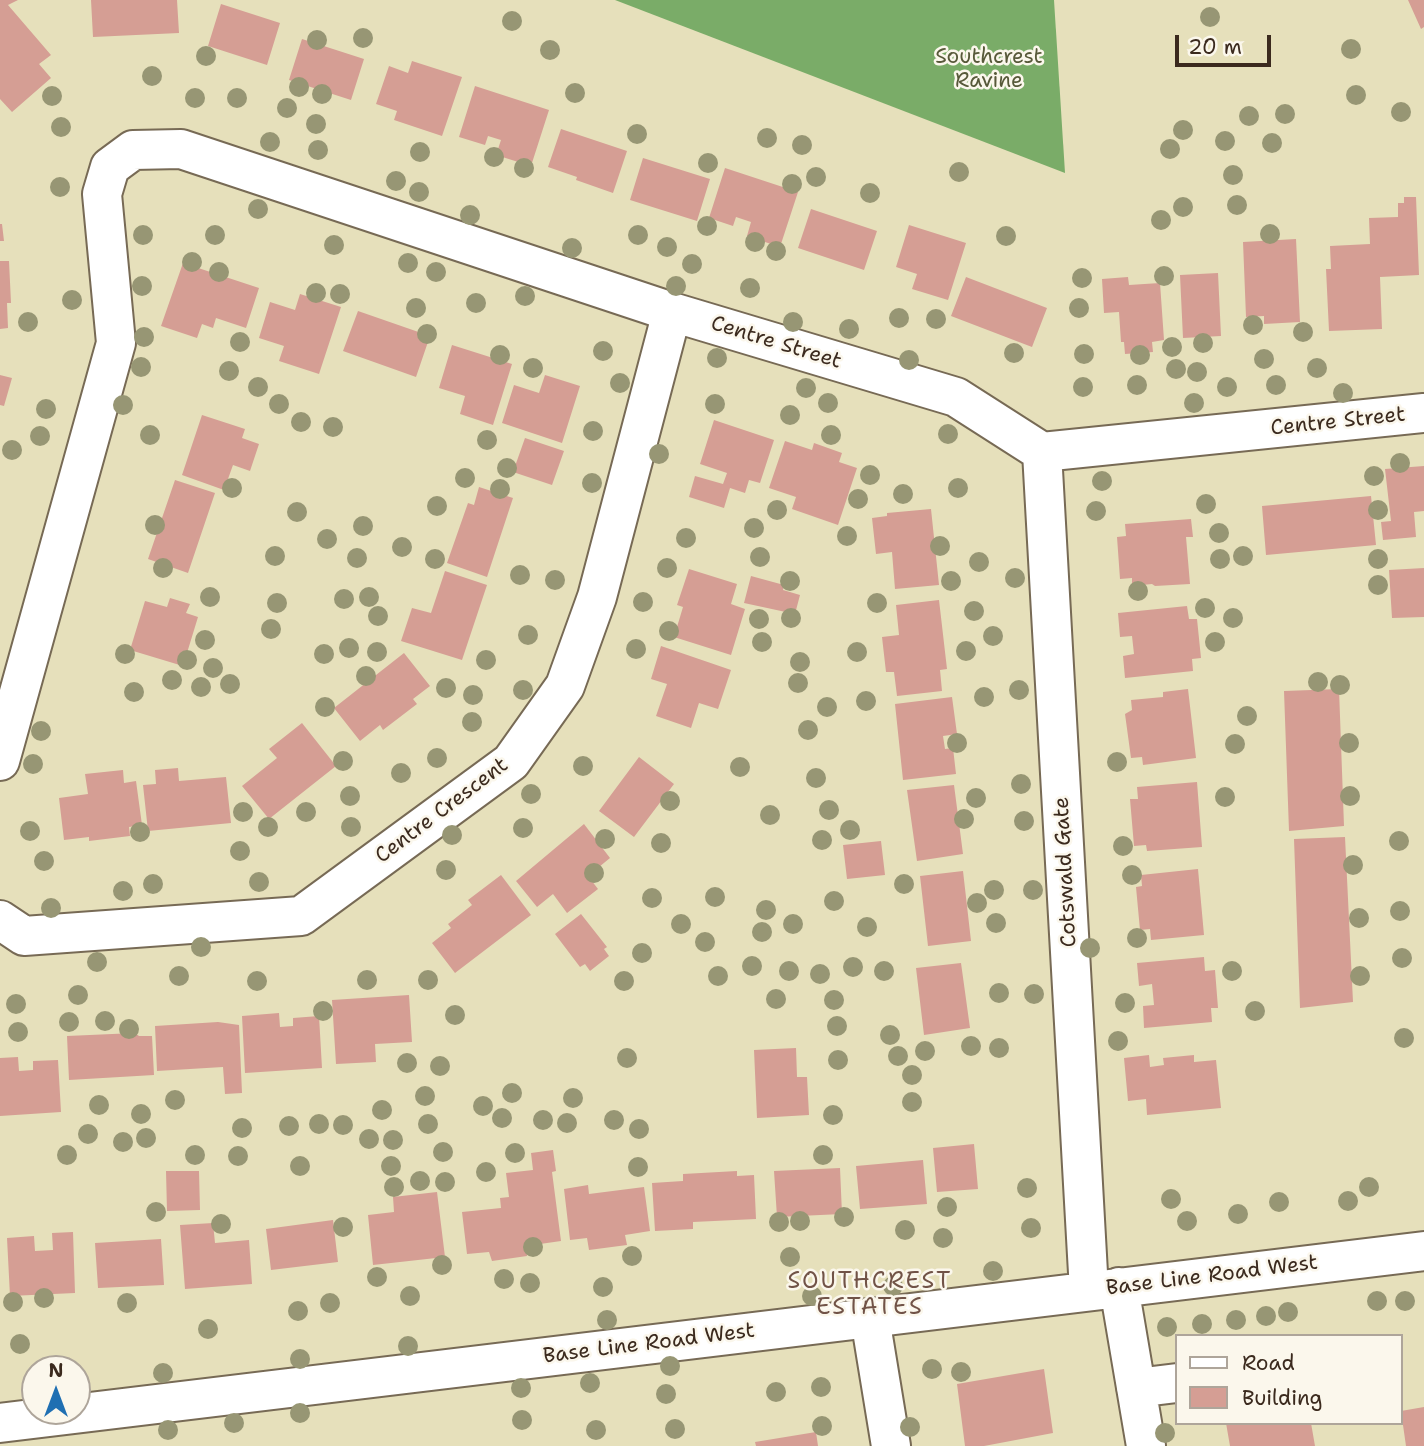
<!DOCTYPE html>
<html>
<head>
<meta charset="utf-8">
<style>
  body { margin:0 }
  #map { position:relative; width:1424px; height:1446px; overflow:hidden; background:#e6e0bb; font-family:"Shantell Sans",sans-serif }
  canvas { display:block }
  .legend { position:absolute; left:1175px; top:1334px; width:228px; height:91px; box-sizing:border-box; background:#fbf7ec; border:2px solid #aea59a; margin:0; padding:9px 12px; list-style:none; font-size:21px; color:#3b2a1e }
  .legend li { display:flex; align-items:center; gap:14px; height:35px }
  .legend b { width:35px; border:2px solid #aea59a }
  .north { position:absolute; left:21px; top:1355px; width:70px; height:70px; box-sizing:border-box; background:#fbf7ec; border:2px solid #aea59a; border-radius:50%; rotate:0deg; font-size:19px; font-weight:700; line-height:28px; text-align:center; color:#3b2a1e }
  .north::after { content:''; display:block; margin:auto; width:24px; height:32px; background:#1f6fb2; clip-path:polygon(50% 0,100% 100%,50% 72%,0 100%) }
  .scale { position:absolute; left:1175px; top:35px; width:96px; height:32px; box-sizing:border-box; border:4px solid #3b2a1e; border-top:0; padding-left:9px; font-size:21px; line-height:24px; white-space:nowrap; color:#3b2a1e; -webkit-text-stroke:5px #fbf7ec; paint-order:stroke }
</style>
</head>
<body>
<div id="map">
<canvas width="1424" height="1446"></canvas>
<ul class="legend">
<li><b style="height:9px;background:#fff"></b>Road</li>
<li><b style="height:19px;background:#d59e94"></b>Building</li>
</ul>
<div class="north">N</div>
<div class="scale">20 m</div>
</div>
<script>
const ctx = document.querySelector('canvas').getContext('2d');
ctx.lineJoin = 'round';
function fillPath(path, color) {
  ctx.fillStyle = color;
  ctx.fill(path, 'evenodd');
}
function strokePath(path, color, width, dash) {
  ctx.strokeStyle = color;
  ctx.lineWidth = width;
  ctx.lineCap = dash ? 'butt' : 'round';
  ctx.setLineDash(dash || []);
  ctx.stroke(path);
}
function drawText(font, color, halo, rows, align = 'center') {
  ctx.font = font + ' "Shantell Sans",sans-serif';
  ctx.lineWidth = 5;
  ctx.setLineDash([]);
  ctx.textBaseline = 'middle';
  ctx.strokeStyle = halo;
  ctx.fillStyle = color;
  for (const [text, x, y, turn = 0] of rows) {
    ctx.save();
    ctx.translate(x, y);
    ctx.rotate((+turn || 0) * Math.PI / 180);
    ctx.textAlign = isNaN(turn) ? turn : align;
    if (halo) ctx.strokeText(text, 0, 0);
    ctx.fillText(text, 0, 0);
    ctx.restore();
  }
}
const forest = new Path2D(`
  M615 0H1054L1065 173Z`);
const building = new Path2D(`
  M0 0H18L8 5 51 55 39 64 51 78 12 112 0 99Z
  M91 0H177L179 33 93 37Z
  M1408 0H1424V27L1421 29Z
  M221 4 280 23 267 65 208 46Z
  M302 39 364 59 351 100 289 80Z
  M412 61 462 77 442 136 394 120 397 111 376 104 389 66 408 73Z
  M475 86 549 110 531 166 496 155 501 140 488 136 485 145 459 137Z
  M561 129 627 151 613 193 576 180 577 177 548 167Z
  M643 158 710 179 697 221 630 200Z
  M725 168 798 192 780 247 747 236 751 222 736 217 733 226 709 218Z
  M1404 197H1416L1419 275 1380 277 1382 329 1329 331 1326 269H1331L1330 246 1370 244 1369 218 1398 217V203H1404Z
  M811 209 877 231 864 270 798 248Z
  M0 224H2L4 241H0Z
  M909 225 966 243 948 300 912 289 917 274 896 267Z
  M1296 239 1300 322 1264 324V316L1246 317 1243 242Z
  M0 261H9L11 303H7L8 328 0 329Z
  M183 263 259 288 246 328 216 318 213 328 202 324 197 338 161 326Z
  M1218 273 1221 336 1183 338 1180 275Z
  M966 277 1047 308 1032 347 951 316Z
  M1128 277 1129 285 1160 283 1164 340 1152 342 1153 352 1125 354 1124 342H1121L1119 312 1104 313 1102 279Z
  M300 294 341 307 319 374 279 361 284 346 259 338 270 302 295 310Z
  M358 311 430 336 416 377 343 351Z
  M452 345 512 364 493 425 460 414 465 396 439 388Z
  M0 375 12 378 4 406 0 405Z
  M545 375 580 386 562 443 502 423 514 385 539 393Z
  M202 415 245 429 242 438 259 444 250 471 233 465 224 490 182 475Z
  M714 420 774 440 760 483 749 480 745 493 730 488 724 508 689 497 695 476 723 484 727 473 700 464Z
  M525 438 564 451 552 485 513 472Z
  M785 441 812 450 814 443 842 453 839 462 857 468 838 525 792 509 796 497 769 488Z
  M1424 466V511L1414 512 1416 537 1383 540 1381 522 1391 521 1385 469Z
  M175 480 215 493 188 573 148 559Z
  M479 487 513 498 487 577 447 563 468 503 474 505Z
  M1371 496 1376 545 1266 555 1262 506Z
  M931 509 939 585 895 589 892 552 876 554 872 518 887 516V513Z
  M1191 519 1193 537H1186L1190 584 1155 586 1152 584 1132 586V578L1120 579 1117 537 1126 536 1125 524Z
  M1424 568V617L1392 618 1389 570Z
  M689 569 737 584 731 604 745 609 731 655 674 637 683 607 677 605Z
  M445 571 487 585 462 660 401 641 412 608 431 613Z
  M751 576 784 585 783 590 800 595 795 614 744 603Z
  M170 598 190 604 186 613 198 617 183 666 130 650 145 601 167 607Z
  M939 600 947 669 940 670 942 691 897 696 894 672H886L882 637 899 635 896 605Z
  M1187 606 1189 619H1197L1201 658 1192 659 1193 671 1125 678 1123 656 1134 654 1132 636 1120 637 1118 613Z
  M661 646 731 670 718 709 699 703 691 728 656 716 667 684 651 679Z
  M404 653 430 686 413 699 417 704 383 730 380 725 360 741 334 708Z
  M1188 689 1196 758 1143 765 1142 757 1131 758 1125 714 1132 710 1131 700 1163 697V692Z
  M1339 689 1344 826 1289 831 1284 691Z
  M952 697 957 734 943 736 945 749 953 748 956 774 903 780 895 704Z
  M302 723 336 766 269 819 242 786 277 758 269 749Z
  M639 757 674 784 634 837 599 811Z
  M178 768 179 781 226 777 231 823 148 831 143 785 156 784 155 770Z
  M123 770 124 783 136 781 142 825 129 827 130 836 89 841V837L64 840 59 798 88 794 85 774Z
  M1197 782 1202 847 1147 851 1146 845 1134 846 1130 799H1138L1137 787Z
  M954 785 963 854 917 861 907 790Z
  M584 824 610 858 588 876 598 889 567 913 553 894 537 907 516 881Z
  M1345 837 1353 1002 1300 1008 1294 839Z
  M881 841 885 875 847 879 843 845Z
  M1198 869 1204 935 1151 940 1150 929 1140 930 1136 887 1142 886 1141 875Z
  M963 871 971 941 928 946 920 876Z
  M501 875 531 915 455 973 432 943 451 928 448 924 472 905 468 900Z
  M581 914 607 947 604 949 609 956 590 971 585 964 580 967 555 934Z
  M1204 957 1205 971 1215 970 1218 1008H1211L1212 1022 1144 1028 1143 1006 1154 1005 1152 984 1139 986 1137 963Z
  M961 963 970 1028 924 1035 916 968Z
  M409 995 412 1042 375 1044 376 1062 336 1064 332 1000Z
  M279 1013 280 1027 293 1026V1018L319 1016 322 1068 245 1073 242 1016Z
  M218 1022 239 1025 242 1093 225 1094 223 1067 157 1071 155 1026Z
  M135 1033 139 1036H152L154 1075 69 1080 67 1036Z
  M796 1048 797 1077H807L809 1115 757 1118 754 1050Z
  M1149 1055 1150 1067 1164 1065 1163 1058 1194 1055V1062L1216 1060 1221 1108 1147 1115 1146 1099 1128 1101 1124 1058Z
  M18 1057 19 1071 33 1070V1061L58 1060 61 1112 0 1116V1058Z
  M974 1144 978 1189 937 1192 933 1148Z
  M553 1150 556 1171 552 1172 561 1241 526 1246 527 1256 492 1261 489 1252 467 1254 462 1212 501 1208 500 1198 509 1197 506 1173 533 1170 531 1153Z
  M923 1160 927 1204 860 1209 856 1166Z
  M840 1168 842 1214 777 1217 774 1171Z
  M166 1171H199L200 1210 167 1211Z
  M737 1171V1176L754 1175 756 1219 693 1222V1229L655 1231 652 1183 683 1181V1174Z
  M588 1185 589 1194 644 1187 650 1231 625 1235 627 1245 589 1250 587 1238 570 1240 564 1189Z
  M437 1192 445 1257 373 1265 368 1215 394 1212 393 1197Z
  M333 1220 338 1262 271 1270 266 1229Z
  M213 1223 215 1243 249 1240 252 1284 185 1289 180 1225Z
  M73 1232 75 1293 10 1296 7 1238 34 1236 35 1251 53 1250 52 1233Z
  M161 1239 164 1285 98 1288 95 1243Z
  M1044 1369 1053 1433 984 1446H965L957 1384Z
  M1424 1407V1446H1406L1401 1411Z
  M1226 1423H1311L1315 1446H1230Z
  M816 1432 818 1446H756L755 1442Z`);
const minor = new Path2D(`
  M1042 452 1089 1291
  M0 761 116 343 102 194 110 167 133 150 181 149 672 312 956 397 1042 452 1424 413
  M0 920 24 936 301 916 511 762 565 686 597 597 672 312
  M1119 1287 1146 1446
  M870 1318 891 1446
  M1136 1388 1177 1383
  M0 1423 1424 1251`);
const trees = [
  [1210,17],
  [512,21],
  [363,38],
  [317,40],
  [1351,49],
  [550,50],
  [206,56],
  [152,76],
  [299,87],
  [575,93],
  [322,94],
  [1356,95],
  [52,96],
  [195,98],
  [237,98],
  [287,108],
  [1401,112],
  [1285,114],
  [1249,116],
  [316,124],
  [61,127],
  [1183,130],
  [637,134],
  [767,138],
  [1225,141],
  [270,142],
  [1272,143],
  [802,145],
  [1170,149],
  [318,150],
  [420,152],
  [494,157],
  [708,163],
  [524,168],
  [959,172],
  [1233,175],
  [816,177],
  [396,181],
  [792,184],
  [60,187],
  [419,192],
  [870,193],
  [1237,205],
  [1183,207],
  [258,209],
  [470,215],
  [1161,220],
  [707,226],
  [1270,234],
  [143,235],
  [215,235],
  [638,235],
  [1006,236],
  [755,242],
  [334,245],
  [667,247],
  [572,248],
  [776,251],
  [192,262],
  [408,263],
  [692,264],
  [219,272],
  [436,272],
  [1164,276],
  [1082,278],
  [142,286],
  [676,286],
  [750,288],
  [316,293],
  [340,294],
  [525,296],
  [72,300],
  [476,303],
  [416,308],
  [1079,308],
  [899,318],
  [936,319],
  [28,322],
  [793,322],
  [1253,325],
  [849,329],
  [1303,332],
  [427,334],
  [144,337],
  [240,342],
  [1203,343],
  [1172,347],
  [603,351],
  [1014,353],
  [1084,354],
  [500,355],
  [1140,355],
  [717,358],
  [1264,359],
  [909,360],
  [141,367],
  [533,368],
  [1317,368],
  [1176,369],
  [229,371],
  [1197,372],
  [620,383],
  [1137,385],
  [1276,385],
  [258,387],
  [1083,387],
  [1227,387],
  [806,388],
  [1343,393],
  [828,403],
  [1194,403],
  [279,404],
  [715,404],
  [123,405],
  [46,409],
  [790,415],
  [301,422],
  [333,427],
  [593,431],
  [948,434],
  [150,435],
  [831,435],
  [40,436],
  [487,440],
  [12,450],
  [659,454],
  [1400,463],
  [507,468],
  [870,475],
  [1374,476],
  [465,478],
  [1102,481],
  [592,483],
  [232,488],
  [958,488],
  [500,489],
  [903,494],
  [858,499],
  [1206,504],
  [437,506],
  [777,510],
  [1378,510],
  [1096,511],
  [297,512],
  [155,525],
  [363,526],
  [754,528],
  [1219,533],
  [847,536],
  [686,538],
  [327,539],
  [940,546],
  [402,547],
  [275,556],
  [1243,556],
  [760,557],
  [357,558],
  [435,559],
  [1220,559],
  [1378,559],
  [979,562],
  [163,568],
  [667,568],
  [520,575],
  [1015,578],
  [555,580],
  [790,581],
  [951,581],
  [1378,585],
  [1138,591],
  [210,597],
  [369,597],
  [344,599],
  [643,602],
  [277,603],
  [877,603],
  [1205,608],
  [974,611],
  [378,616],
  [791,618],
  [1233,618],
  [759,619],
  [271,629],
  [669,631],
  [528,635],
  [993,636],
  [205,640],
  [762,642],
  [1215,642],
  [349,648],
  [636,649],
  [966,651],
  [377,652],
  [857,652],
  [125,654],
  [324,654],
  [187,660],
  [486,660],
  [800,662],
  [213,668],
  [366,676],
  [172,680],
  [1318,682],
  [798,683],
  [230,684],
  [1340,685],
  [201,687],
  [446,688],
  [523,690],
  [1019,690],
  [134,692],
  [473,695],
  [984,697],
  [866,701],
  [325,707],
  [827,707],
  [1247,716],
  [472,722],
  [808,730],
  [41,731],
  [957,743],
  [1349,743],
  [1235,744],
  [437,758],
  [343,761],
  [1117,762],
  [33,764],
  [583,766],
  [740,767],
  [401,773],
  [816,778],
  [1021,784],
  [531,794],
  [350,796],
  [1350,796],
  [1225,797],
  [976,798],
  [670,801],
  [829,810],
  [243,812],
  [306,812],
  [770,815],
  [964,819],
  [1024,821],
  [268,827],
  [351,827],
  [523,828],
  [850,830],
  [30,831],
  [140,832],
  [452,835],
  [605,839],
  [822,840],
  [1399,841],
  [661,843],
  [1123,846],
  [240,851],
  [44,861],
  [1353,865],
  [446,870],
  [594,873],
  [1132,875],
  [259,882],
  [153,884],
  [904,884],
  [994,890],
  [1033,890],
  [123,891],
  [715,897],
  [652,898],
  [834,901],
  [977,903],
  [51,908],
  [766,910],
  [1400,911],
  [1359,918],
  [996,923],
  [681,924],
  [793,924],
  [867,927],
  [762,932],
  [1137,938],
  [705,942],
  [201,947],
  [1090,948],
  [642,953],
  [1402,958],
  [97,962],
  [752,966],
  [853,967],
  [789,971],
  [884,971],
  [1232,971],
  [820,974],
  [179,976],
  [718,976],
  [1360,976],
  [367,980],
  [428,980],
  [257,981],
  [624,981],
  [999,993],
  [1034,994],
  [78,995],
  [776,999],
  [834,1000],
  [1125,1003],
  [16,1004],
  [323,1011],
  [1255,1011],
  [455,1015],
  [105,1021],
  [69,1022],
  [837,1026],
  [129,1029],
  [18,1032],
  [890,1035],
  [1404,1038],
  [1118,1041],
  [971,1046],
  [999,1048],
  [925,1051],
  [898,1056],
  [627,1058],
  [838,1060],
  [407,1063],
  [440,1066],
  [912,1075],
  [512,1093],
  [425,1096],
  [573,1098],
  [175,1100],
  [912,1102],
  [99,1105],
  [483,1106],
  [382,1110],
  [141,1114],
  [833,1115],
  [502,1118],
  [543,1120],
  [614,1120],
  [567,1123],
  [319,1124],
  [428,1124],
  [343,1125],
  [289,1126],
  [242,1128],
  [639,1129],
  [88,1134],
  [146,1138],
  [369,1139],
  [393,1140],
  [123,1142],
  [443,1152],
  [515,1153],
  [67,1155],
  [195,1155],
  [823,1155],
  [238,1156],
  [300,1166],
  [391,1166],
  [638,1167],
  [486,1172],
  [420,1181],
  [445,1182],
  [394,1187],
  [1369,1187],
  [1027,1188],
  [1171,1199],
  [1348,1201],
  [1279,1202],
  [947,1207],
  [156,1212],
  [1238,1214],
  [844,1217],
  [800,1221],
  [1187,1221],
  [779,1222],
  [221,1224],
  [343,1227],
  [1031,1228],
  [905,1230],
  [943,1238],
  [533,1247],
  [632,1256],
  [790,1257],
  [442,1265],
  [993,1271],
  [377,1277],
  [504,1279],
  [530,1283],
  [893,1286],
  [603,1287],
  [410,1296],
  [812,1296],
  [44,1298],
  [1377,1301],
  [1405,1301],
  [13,1302],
  [127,1303],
  [330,1303],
  [298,1311],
  [1288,1312],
  [1266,1316],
  [607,1320],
  [1236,1320],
  [1202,1324],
  [1167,1327],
  [208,1329],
  [20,1344],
  [408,1346],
  [300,1359],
  [670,1366],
  [932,1369],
  [961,1372],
  [163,1373],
  [590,1383],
  [821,1387],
  [521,1388],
  [776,1392],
  [666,1394],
  [300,1413],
  [522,1420],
  [234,1423],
  [822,1426],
  [910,1427],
  [675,1429],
  [168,1430],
  [596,1430],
  [1165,1433]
];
const parkNames = [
  ["Southcrest",989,58],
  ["Ravine",989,82]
];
const streetNames = [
  ["Centre Street",776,343,17],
  ["Centre Street",1338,422,-6],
  ["Centre Crescent",442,811,-37],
  ["Cotswald Gate",1066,872,-93],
  ["Base Line Road West",1212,1276,-7],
  ["Base Line Road West",649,1344,-7]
];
const neighbourhoodNames = [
  ["SOUTHCREST",870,1282],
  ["ESTATES",870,1308]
];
fillPath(forest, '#7aac68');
fillPath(building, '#d59e94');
strokePath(minor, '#776a55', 42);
strokePath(minor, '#fff', 38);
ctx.fillStyle = '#979674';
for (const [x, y] of trees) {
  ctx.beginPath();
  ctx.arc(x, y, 10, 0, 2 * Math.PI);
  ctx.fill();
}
drawText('21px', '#575939', '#fbf7ec', parkNames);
drawText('21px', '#3b2a1e', '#fbf7ec', streetNames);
ctx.letterSpacing = '2px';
drawText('23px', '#715347', '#fbf7ec', neighbourhoodNames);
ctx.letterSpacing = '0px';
</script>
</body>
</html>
